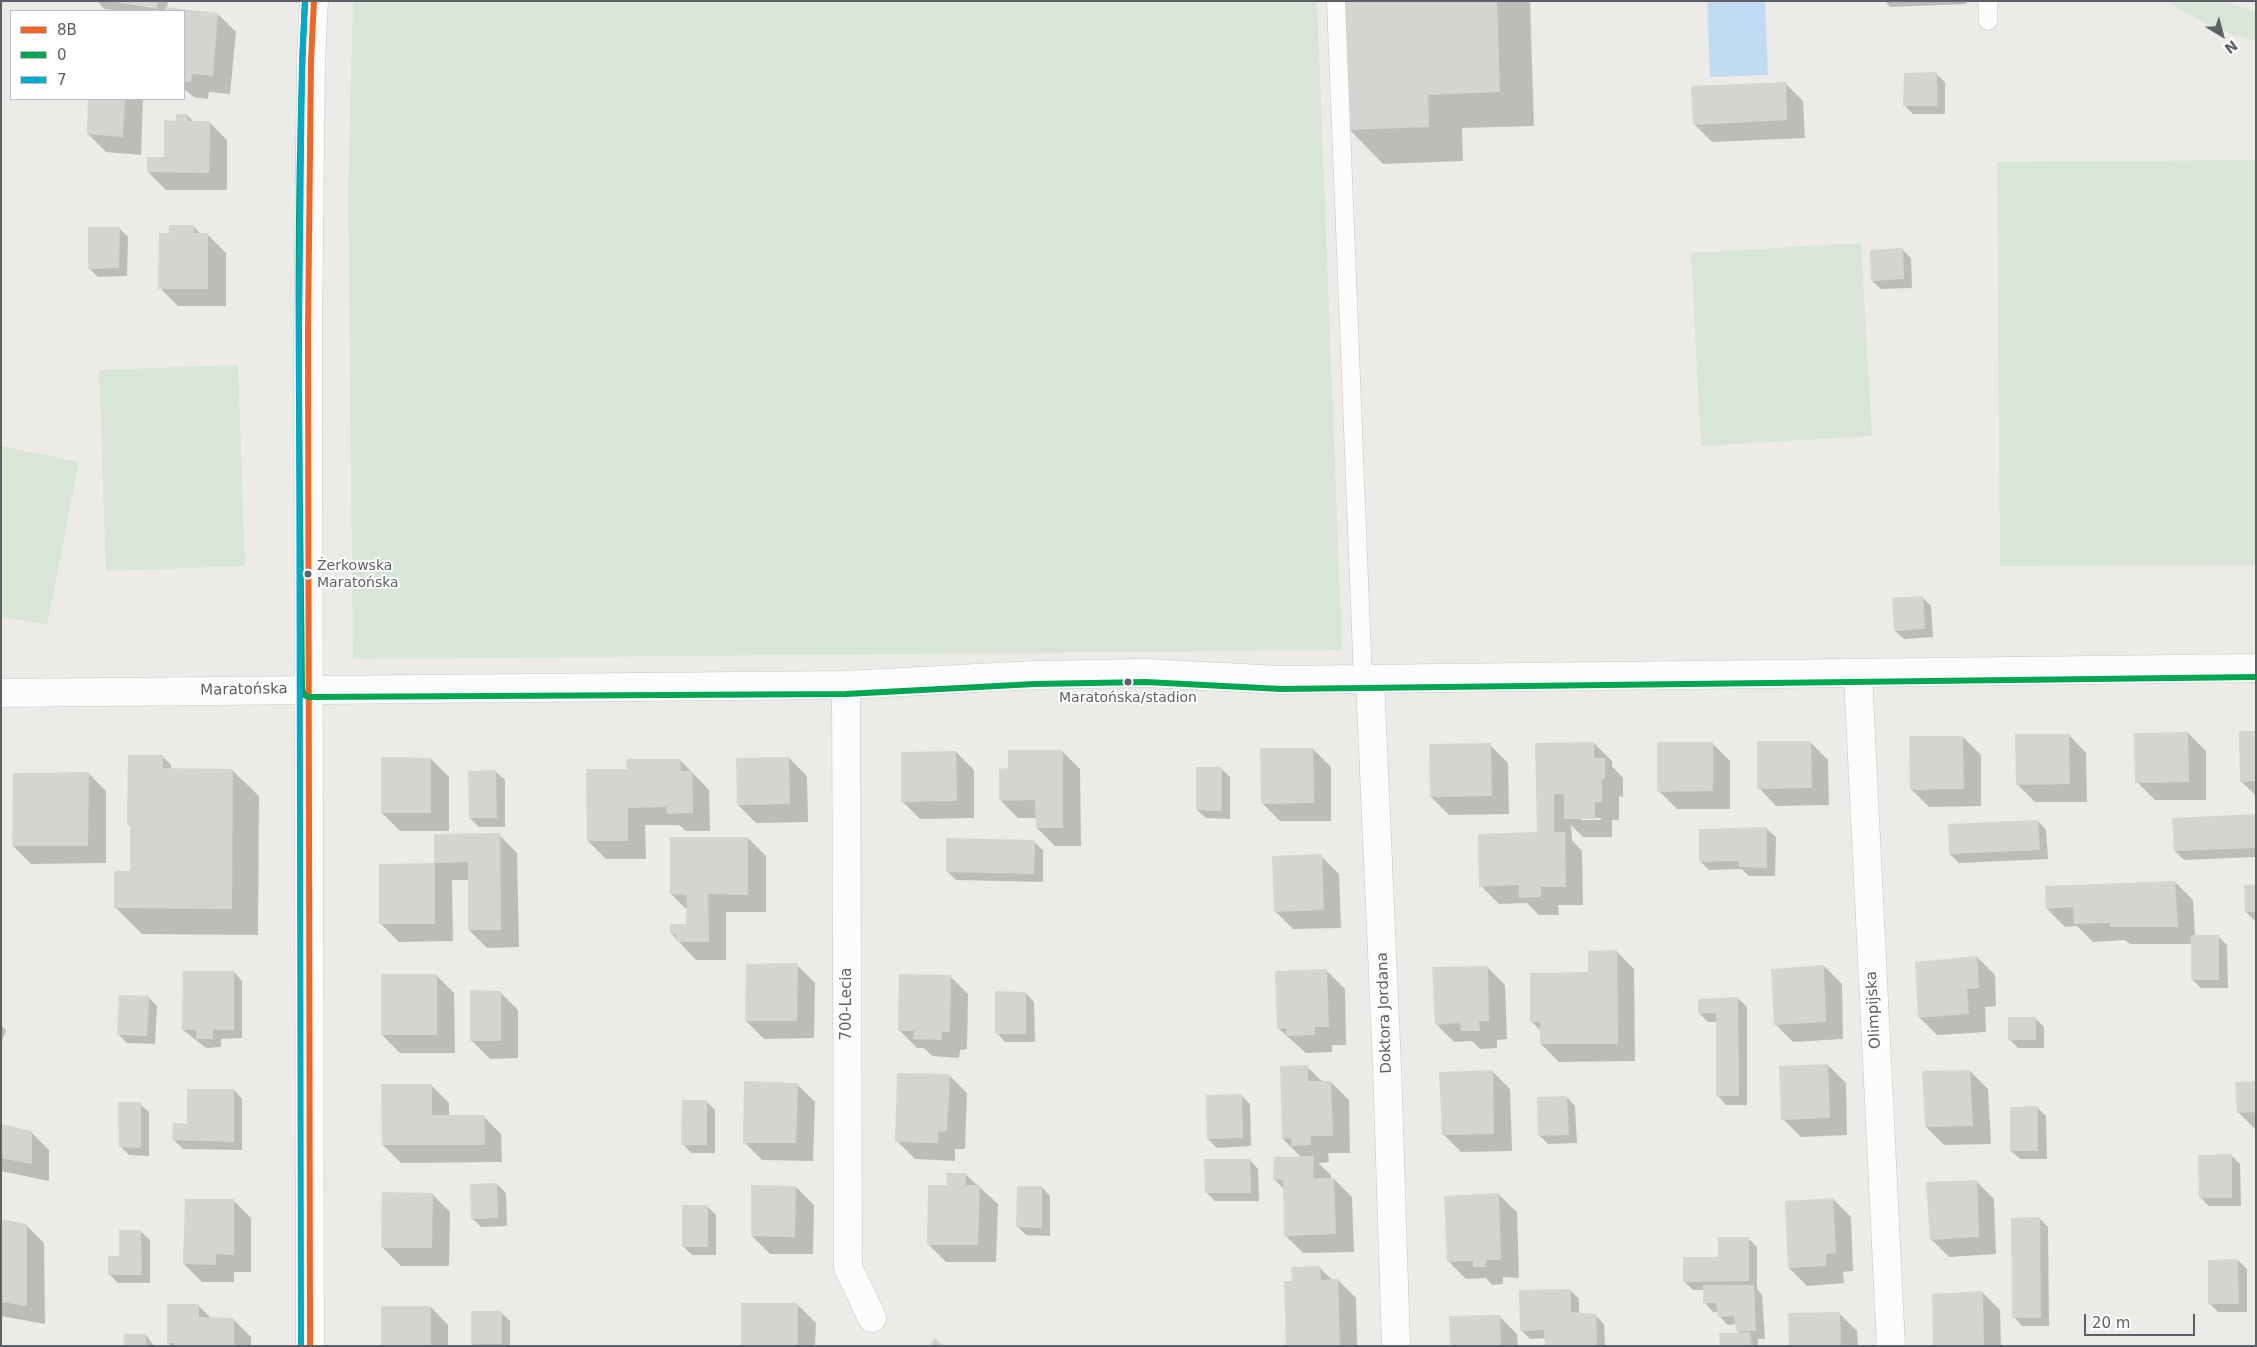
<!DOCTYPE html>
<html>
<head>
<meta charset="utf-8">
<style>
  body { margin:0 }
  #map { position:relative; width:2257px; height:1347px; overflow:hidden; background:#ecebe8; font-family:"DejaVu Sans",sans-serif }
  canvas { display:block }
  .frame { position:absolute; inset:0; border:2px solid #5d6064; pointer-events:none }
  .legend { position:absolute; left:10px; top:10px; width:175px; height:90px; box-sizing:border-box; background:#fff; border:1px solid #bebfc1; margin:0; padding:6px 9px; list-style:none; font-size:15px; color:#5d6064 }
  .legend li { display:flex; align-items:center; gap:10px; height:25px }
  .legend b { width:25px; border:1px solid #bebfc1 }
  .north { position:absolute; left:2197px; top:10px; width:50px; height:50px; -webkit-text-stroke:4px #fff; paint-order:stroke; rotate:143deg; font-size:14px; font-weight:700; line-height:20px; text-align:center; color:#5d6064 }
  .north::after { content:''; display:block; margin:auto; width:18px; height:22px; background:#5d6064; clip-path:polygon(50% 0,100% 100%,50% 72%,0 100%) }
  .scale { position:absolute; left:2084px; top:1314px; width:111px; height:22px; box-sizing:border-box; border:2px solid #5d6064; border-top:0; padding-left:6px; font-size:15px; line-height:18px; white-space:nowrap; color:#5d6064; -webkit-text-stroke:4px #fff; paint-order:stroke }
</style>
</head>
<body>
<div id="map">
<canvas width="2257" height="1347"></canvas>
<div class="frame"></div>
<ul class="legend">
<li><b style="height:6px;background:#f26522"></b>8B</li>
<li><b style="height:6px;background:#00a651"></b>0</li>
<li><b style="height:6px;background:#00a9ce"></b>7</li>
</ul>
<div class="north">N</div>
<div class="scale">20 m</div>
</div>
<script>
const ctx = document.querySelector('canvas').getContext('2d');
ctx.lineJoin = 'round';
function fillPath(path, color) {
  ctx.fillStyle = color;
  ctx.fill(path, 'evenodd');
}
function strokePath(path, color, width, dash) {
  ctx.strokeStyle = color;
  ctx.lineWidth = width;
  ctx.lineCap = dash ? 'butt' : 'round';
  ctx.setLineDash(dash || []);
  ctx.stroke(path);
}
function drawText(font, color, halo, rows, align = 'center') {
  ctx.font = font + ' "DejaVu Sans",sans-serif';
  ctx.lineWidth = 4;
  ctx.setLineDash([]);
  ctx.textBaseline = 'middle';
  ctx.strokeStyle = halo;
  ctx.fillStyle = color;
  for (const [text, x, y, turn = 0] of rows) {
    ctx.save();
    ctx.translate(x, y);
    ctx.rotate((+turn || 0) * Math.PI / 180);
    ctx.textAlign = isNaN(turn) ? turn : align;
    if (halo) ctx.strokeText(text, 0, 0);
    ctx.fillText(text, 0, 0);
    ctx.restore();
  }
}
const green = new Path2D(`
  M353 1H1317L1342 650 353 659 348 193Z
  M2168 1H2224L2256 12V41C2224 34 2195 20 2168 1Z
  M2256 160V565L2000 566 1997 162Z
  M1861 243 1872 436 1701 446 1691 253Z
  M238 365 245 566 106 571 99 370Z
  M1 446 79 462 47 625 1 617Z`);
const water = new Path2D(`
  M1707 1H1765L1768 75 1710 77Z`);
const shadow = new Path2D(`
  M97 1H168L167 9 218 14 236 32 230 94 209 92 208 99 194 97 184 89V11H123L104 9Z
  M1344 1H1530L1534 126 1462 128 1463 161 1383 164 1349 129Z
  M1885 1H1966L1967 4 1890 7Z
  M1936 74 1945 82V114H1913L1905 106Z
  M1785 83 1803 101 1805 138 1712 142 1694 124Z
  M90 99H143L141 155 106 152 88 134Z
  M187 115 194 122H209L227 140V190H166L148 172 165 158 178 122Z
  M194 227 202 235H208L226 253V306H178L160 288 171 234Z
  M119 228 128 237 127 276 98 277 89 268Z
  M1902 249 1911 258 1912 288 1881 289 1872 281Z
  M1922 597 1931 606 1933 637 1904 639 1895 631Z
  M2256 732V796L2241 781Z
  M2188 733 2206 751V800H2155L2137 782Z
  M2069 735 2086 753 2087 802H2035L2017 784Z
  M1963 737 1981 755V806L1929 807 1911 789Z
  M1810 742 1828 760 1829 805 1776 806 1759 788Z
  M1594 743 1612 761V766L1623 778V797L1619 796V820H1612V837H1583L1571 825 1572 840 1582 851 1583 905H1558L1559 915H1539L1527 903 1499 904 1481 886 1538 833 1537 744ZM1581 818H1601V820H1581Z
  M1712 743 1730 761V809H1677L1659 791Z
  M1490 745 1508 763 1509 814 1449 815 1431 797Z
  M1313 749 1331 767V821H1280L1262 803Z
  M1062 751 1080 769 1081 846H1055L1037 828V818H1018L1000 800 1009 770Z
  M956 752 974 770V818L920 819 902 801Z
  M163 757 171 765V769L232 770 259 796 258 935 142 934 115 907 131 872V827L128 824Z
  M789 758 807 776 808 822 756 823 738 805Z
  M431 759 449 777V831H400L382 813Z
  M680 760 709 790 710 831H686L679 825H645L646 859H606L588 841 628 771Z
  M1221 768 1230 777V819L1206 818 1197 810Z
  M496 772 505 780V827H479L470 818Z
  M88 773 106 791V863L31 864 13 846Z
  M2256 815V857L2184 860 2175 851Z
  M2038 821 2046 830 2048 859 1959 863 1950 854Z
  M1767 829 1776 837 1775 876H1749L1742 869 1709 870 1700 861Z
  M436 835H499L517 853 519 947 487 948 469 930V880H452L453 941 399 942 381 924 435 864Z
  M748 838 766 856V912H726V960H696L671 933 688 925V911L671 894Z
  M1034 842 1043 850V882L956 880 947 871Z
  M1321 856 1339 874 1341 928 1293 929 1275 911Z
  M2175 882 2193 900 2195 936H2218L2227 945 2228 988H2201L2192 979V944H2130L2125 940 2093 942 2077 926 2065 927 2047 909Z
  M2256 885V922L2246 912Z
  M1616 951 1634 969 1635 1061 1559 1062 1541 1044V1031L1531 1021Z
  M1977 957 1995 975 1996 1006 1985 1007 1986 1032 1937 1035 1919 1017Z
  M797 965 815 983 814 1038 764 1039 746 1021Z
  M1824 966 1842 984 1843 1039 1793 1042 1775 1024Z
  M1487 967 1505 985 1507 1039 1497 1040V1048L1480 1049 1472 1041 1454 1042 1436 1024Z
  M1327 971 1345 989 1346 1045H1332V1052L1306 1053 1278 1028Z
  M234 972 242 981V1038L221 1039V1047L206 1048 183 1030Z
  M436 975 454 993 455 1053H400L382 1035Z
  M950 976 968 994 967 1049 960 1050 959 1058 932 1056 924 1048H917L899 1030Z
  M500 992 518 1010V1058L490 1059 472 1041Z
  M1026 993 1034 1002 1035 1042H1005L997 1033Z
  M148 997 157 1006 155 1044 127 1043 118 1034Z
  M1738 998 1747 1007V1105H1726L1718 1096 1717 1022H1708L1699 1013Z
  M2035 1018 2044 1027V1048H2018L2010 1040Z
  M1 1026 6 1030 1 1044Z
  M1828 1065 1846 1083 1847 1135 1801 1137 1783 1119Z
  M1307 1067 1323 1082H1331L1349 1100 1350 1153H1328L1329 1162 1318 1163 1331 1175V1179H1334L1352 1197 1354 1252 1303 1253 1285 1235 1284 1189 1275 1180 1302 1158 1283 1139Z
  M1492 1071 1510 1089 1512 1151 1461 1152 1443 1134Z
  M1970 1071 1988 1089 1991 1144 1944 1145 1926 1127Z
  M949 1075 967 1093 965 1149H955V1161L915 1159 897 1141Z
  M2256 1082V1130L2238 1112Z
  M797 1084 815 1102 813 1161 762 1160 744 1142Z
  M431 1085 449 1103V1116H483L501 1134 502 1162 401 1163 383 1145Z
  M234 1090 242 1099V1150L183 1149 174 1140 188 1125Z
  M1241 1095 1250 1104 1251 1146 1217 1148 1208 1139Z
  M1567 1097 1575 1106 1577 1143 1548 1144 1539 1135Z
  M706 1101 715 1110V1153H691L683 1144Z
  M140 1104 149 1112V1156L129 1155 120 1146Z
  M2037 1107 2046 1116 2047 1159H2020L2011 1151Z
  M1 1125 31 1132 49 1150V1181L1 1171Z
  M2231 1155 2240 1164 2241 1206H2209L2200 1197Z
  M1250 1160 1258 1169 1259 1201H1215L1206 1192Z
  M965 1174 998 1204 996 1262H946L928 1244 948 1186Z
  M1976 1181 1994 1199 1996 1254 1949 1257 1931 1239Z
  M497 1184 506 1193 507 1226 481 1227 472 1218Z
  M796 1187 814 1205 813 1254H770L752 1236Z
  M1042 1187 1050 1196V1236L1026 1235 1018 1227Z
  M432 1194 450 1212 449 1266H401L383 1248Z
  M1499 1195 1517 1212 1519 1278 1503 1277V1284L1492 1285 1486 1278 1466 1279 1448 1261Z
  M1833 1199 1851 1217 1853 1271 1843 1272 1844 1283 1807 1286 1789 1268Z
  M233 1200 251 1218V1272H234V1282H202L184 1264Z
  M707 1206 716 1215V1255H692L683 1246Z
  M2039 1218 2048 1227 2049 1326H2022L2014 1317Z
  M1 1220 26 1225 44 1243 45 1324 1 1316Z
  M141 1232 150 1240V1283H118L109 1274Z
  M1748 1238 1757 1247V1289L1762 1295 1765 1339H1758V1346H1721L1739 1333 1737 1324 1728 1325 1719 1316 1718 1312H1713L1705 1303 1704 1290H1693L1684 1281Z
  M2238 1260 2247 1269V1312H2218L2210 1304Z
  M1320 1268 1333 1281 1338 1280 1356 1298 1357 1346H1287L1293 1282Z
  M1570 1290 1579 1299V1314L1595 1315 1604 1324 1605 1346H1546V1338L1530 1339 1521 1330Z
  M1982 1292 2000 1310 2001 1346H1935Z
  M798 1305 816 1323 815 1346H742Z
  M199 1306 212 1319H233L251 1337V1346H171L168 1343Z
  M431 1307 448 1325V1346H382Z
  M501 1312 510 1321V1346H474L472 1344Z
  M1839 1313 1857 1331 1858 1346H1790Z
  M1499 1316 1517 1334 1518 1346H1451Z
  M146 1335 154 1346H125Z`);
const building = new Path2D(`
  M109 1H158L157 9Z
  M1343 1H1497L1500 92 1428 95 1429 127 1347 130Z
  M165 7 218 13 213 76 192 74 191 82 184 81V11H165Z
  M1937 72V106H1903L1904 73Z
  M1786 82 1787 120 1693 125 1691 86Z
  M88 99H125L123 137 87 134Z
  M176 114H187V121H210L209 173 147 172V157H164V120L176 121Z
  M169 225H194V233H208V289H158L159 233H169Z
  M88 227H120L119 268 88 269Z
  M1903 248 1904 279 1871 281 1870 250Z
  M1923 596 1925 629 1894 631 1892 598Z
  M2239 731H2256V781L2240 782Z
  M2188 732 2189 782 2135 783 2134 733Z
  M2015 734H2069L2070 784 2016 785Z
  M1909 736H1963L1964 789 1910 790Z
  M1757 741H1811L1812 788 1757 789Z
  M1594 742V758H1605V779H1602V802H1595V819H1564V794H1554V832H1565L1566 887H1541V897L1519 898V885L1479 887 1478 834 1537 832 1535 743Z
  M1657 742H1713V791L1657 792Z
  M1491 743 1492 796 1430 797 1429 744Z
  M1260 748H1313L1314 803 1261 804Z
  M1008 750H1063V828H1036L1035 800 999 801V769L1008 768Z
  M956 751 957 801 901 802V752Z
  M128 755H163V768L233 769 232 909 114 908V871H130V825L127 824Z
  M381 757 431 758V813H381Z
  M789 757 790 804 737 805 736 758Z
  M626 759H680L681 771H692L693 813 667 814 666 807 628 808V841H587L586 769H627Z
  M1196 767H1222V811L1196 810Z
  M496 770 497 818H469L468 771Z
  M89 772 88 846H12L13 773Z
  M2256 814V848L2174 851 2172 818Z
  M2038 820 2040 850 1949 854 1948 824Z
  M1767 827V868L1739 867V861L1699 862V829Z
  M500 833 501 930H468V862L435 863V924H379V864L434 863V834Z
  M670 837H748V895L708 894 709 942H677L676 934H670V924H686L687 895 670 894Z
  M946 838 1035 840 1034 874 946 872Z
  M1322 854 1324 910 1274 912 1272 856Z
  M2175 881 2178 927H2110V923L2074 924 2073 907 2046 909 2045 886Z
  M2256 884V912H2245L2244 885Z
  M2191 935H2219V980H2191Z
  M1617 950 1618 1044H1540V1022H1530V973L1588 972V951Z
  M1977 956 1979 988 1967 989 1969 1014 1918 1018 1915 962Z
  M798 963 797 1021H745L746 964Z
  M1824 965 1826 1022 1774 1025 1771 969Z
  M1488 966 1489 1021 1479 1022 1480 1031H1461L1460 1023 1435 1025 1432 967Z
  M1327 969 1329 1027H1315V1035L1287 1036 1286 1028 1277 1029 1275 971Z
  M183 971H234V1030H213V1039H196V1030H182Z
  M381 974H437V1035H381Z
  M899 974 951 975 950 1032H942V1040L913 1039 914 1031H898Z
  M470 990 501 991V1041H470Z
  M995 991 1026 992V1034H995Z
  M119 995 149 996 147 1036 117 1035Z
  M1738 997 1739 1096H1716V1013L1698 1014V999Z
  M2008 1017H2036V1040H2008Z
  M1828 1064 1830 1118 1781 1120 1779 1066Z
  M1308 1065V1081H1331L1333 1136H1311V1145L1291 1146 1292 1138 1282 1139 1280 1066Z
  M1493 1070 1494 1134 1442 1135 1439 1072Z
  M1970 1070 1973 1126 1925 1127 1922 1071Z
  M897 1073 950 1074 947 1131 938 1132V1143L895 1142Z
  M744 1081 798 1083 796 1143H743Z
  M2256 1081V1112L2237 1113 2235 1082Z
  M381 1084H432V1115H484L485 1145H382Z
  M187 1089H234V1142L172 1140 173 1123 187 1124Z
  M1242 1094 1243 1138 1207 1139 1206 1095Z
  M1567 1096 1569 1135 1538 1136 1537 1097Z
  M682 1100H707V1145H681Z
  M118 1102H141V1148L119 1147Z
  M2038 1106V1151H2010V1107Z
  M1 1124 32 1131V1164L1 1158Z
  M2232 1154V1198H2199L2198 1155Z
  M1314 1156 1313 1178H1334L1336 1234 1284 1236 1283 1180H1273L1274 1157Z
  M1204 1159H1250L1251 1193H1205Z
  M946 1173H966V1185H980L978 1245H927L928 1185H947Z
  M1977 1180 1979 1237 1930 1240 1926 1182Z
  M497 1183 498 1218 471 1219 470 1184Z
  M751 1185 796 1186 795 1237 751 1236Z
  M1017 1186H1042V1228L1016 1227Z
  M382 1192 433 1193 432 1248H381Z
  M1499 1193 1501 1260H1486V1267H1473V1261L1447 1262 1444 1196Z
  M1833 1198 1836 1253 1826 1254V1266L1788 1268 1785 1201Z
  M185 1199H234V1255L216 1254V1265L183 1264Z
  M682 1205H708V1247H682Z
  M2040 1217 2041 1318H2012L2011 1218Z
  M1 1219 27 1224V1306L1 1302Z
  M119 1230H141L142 1275H108V1256H119Z
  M1718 1237H1749V1281L1683 1282V1257H1718Z
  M2238 1259 2239 1304H2208V1260Z
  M1320 1266 1321 1280 1338 1279 1340 1346H1286L1284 1281H1292L1291 1267Z
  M1703 1285H1754L1756 1331H1736L1734 1316 1718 1317 1716 1303H1703Z
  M1571 1289V1312L1596 1314 1597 1346H1545L1544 1330 1520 1331 1519 1290Z
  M1983 1291 1984 1346H1933L1932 1294Z
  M741 1303H798V1346H741Z
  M167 1304H199V1317L234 1318V1346H175L174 1343H167Z
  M381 1306H431V1346H381Z
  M471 1311H502V1344H471Z
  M1840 1312 1841 1346H1789L1788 1313Z
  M1500 1315 1501 1346H1450L1449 1316Z
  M1750 1332 1751 1346H1720L1719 1333Z
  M124 1334H146V1346H123Z
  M935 1338 944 1346H929Z`);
const service = new Path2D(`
  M1336 1 1363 680
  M1988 1V21`);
const minor = new Path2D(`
  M1858 675 1891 1346
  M1370 680 1387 1066 1396 1346
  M846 685 848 1267 872 1318
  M1 693 846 685 1035 675 1146 673 1281 680 2256 668`);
const tertiary = new Path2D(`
  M310 1346 308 331 311 60 314 1`);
const bus1 = new Path2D(`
  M310 1346 308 331 311 60 314 1`);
const bus2 = new Path2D(`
  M305 1C294 230 300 460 302 689L304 695 309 697 846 694 1035 684 1146 682 1281 689 2256 677`);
const bus3 = new Path2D(`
  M301 1346 299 331 302 60 305 1`);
const markers = [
  [308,574,4.5,"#5d6064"],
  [1128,682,4.5,"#5d6064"]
];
const busNames = [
  ["Żerkowska",317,566],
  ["Maratońska",317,583],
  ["Maratońska/stadion",1128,698,"center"]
];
const streetNames = [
  ["Maratońska",244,690,-1],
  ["700-Lecia",847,1004,-90],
  ["Olimpijska",1874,1010,-93],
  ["Doktora Jordana",1385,1013,-92]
];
fillPath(green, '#d7e6d6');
fillPath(water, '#c1dbf1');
fillPath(shadow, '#0003');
fillPath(building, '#d5d4d1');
strokePath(service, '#c7c7c7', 19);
strokePath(minor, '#c7c7c7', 29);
strokePath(tertiary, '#c7c7c7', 29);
strokePath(service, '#fcfcfc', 18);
strokePath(minor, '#fcfcfc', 28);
strokePath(tertiary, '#fcfcfc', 28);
strokePath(bus1, '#f26522', 6);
strokePath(bus2, '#00a651', 6);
strokePath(bus3, '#00a9ce', 6);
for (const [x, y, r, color] of markers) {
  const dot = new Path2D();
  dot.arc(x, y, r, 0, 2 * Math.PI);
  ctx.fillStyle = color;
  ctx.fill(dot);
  strokePath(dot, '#fff', 2);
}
drawText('14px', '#5d6064', '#fff', busNames, 'left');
drawText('15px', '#5d6064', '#fff', streetNames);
</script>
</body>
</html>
